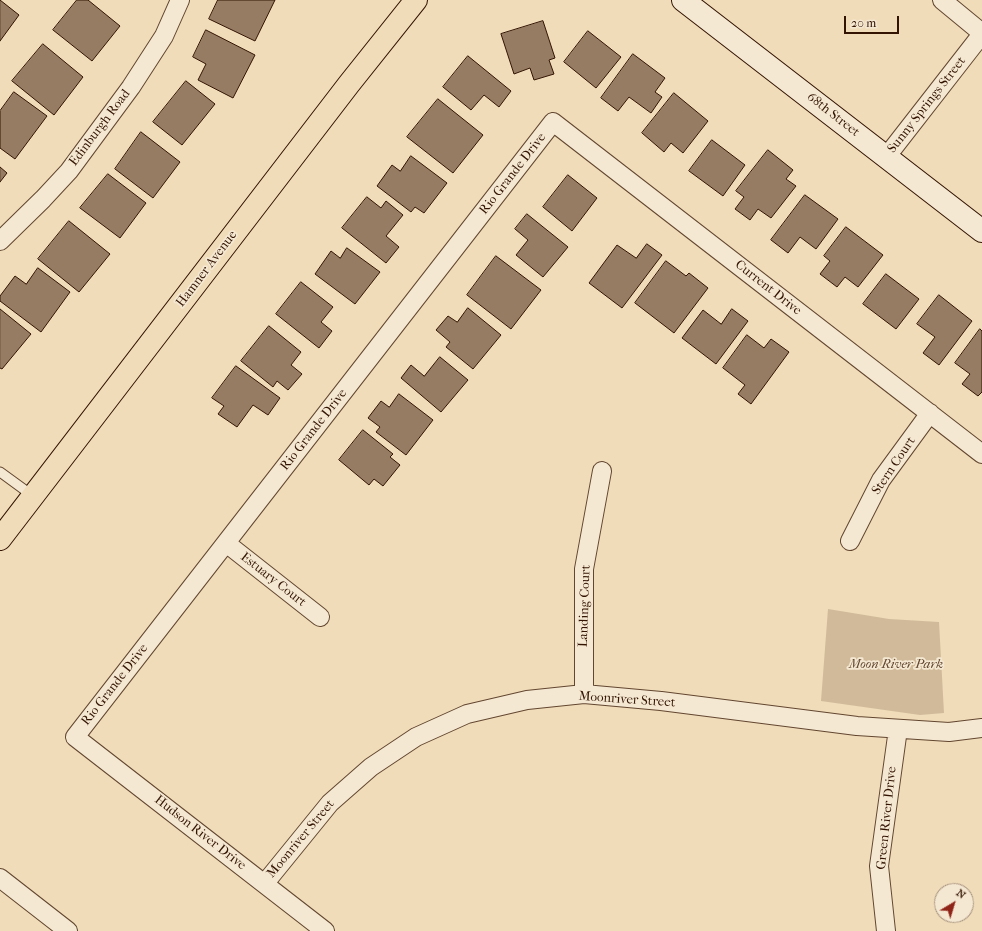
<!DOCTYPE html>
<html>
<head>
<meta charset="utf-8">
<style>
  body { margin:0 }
  #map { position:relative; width:982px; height:931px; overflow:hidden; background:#f0dcb9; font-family:"IM FELL French Canon",serif }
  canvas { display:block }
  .north { position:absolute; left:934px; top:883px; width:40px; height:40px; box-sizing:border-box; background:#f5e8d2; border:1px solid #a7937f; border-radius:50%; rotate:38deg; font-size:11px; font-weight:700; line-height:16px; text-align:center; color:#331403 }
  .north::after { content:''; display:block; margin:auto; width:14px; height:18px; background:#8f2418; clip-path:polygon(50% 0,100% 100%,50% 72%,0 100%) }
  .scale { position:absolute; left:844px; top:16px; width:55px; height:18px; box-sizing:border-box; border:2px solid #331403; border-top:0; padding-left:5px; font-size:12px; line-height:14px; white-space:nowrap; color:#331403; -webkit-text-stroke:3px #f5e8d2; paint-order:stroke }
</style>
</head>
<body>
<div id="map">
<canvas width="982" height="931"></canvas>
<div class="north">N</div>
<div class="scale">20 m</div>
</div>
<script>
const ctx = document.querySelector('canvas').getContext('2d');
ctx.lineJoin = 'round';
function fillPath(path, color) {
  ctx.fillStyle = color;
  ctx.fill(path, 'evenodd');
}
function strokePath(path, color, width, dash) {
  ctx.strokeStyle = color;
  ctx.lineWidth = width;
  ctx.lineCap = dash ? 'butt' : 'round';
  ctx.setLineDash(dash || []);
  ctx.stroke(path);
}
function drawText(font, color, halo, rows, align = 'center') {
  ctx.font = font + ' "IM FELL French Canon",serif';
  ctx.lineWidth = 3.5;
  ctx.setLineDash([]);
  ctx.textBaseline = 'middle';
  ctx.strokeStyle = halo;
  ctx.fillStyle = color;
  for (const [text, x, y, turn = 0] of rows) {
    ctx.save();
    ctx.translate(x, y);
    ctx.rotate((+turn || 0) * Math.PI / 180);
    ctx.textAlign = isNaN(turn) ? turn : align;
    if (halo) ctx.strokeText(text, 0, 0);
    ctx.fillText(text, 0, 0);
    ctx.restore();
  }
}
const green = new Path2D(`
  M828 609 889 619 939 622 944 713 920 715 821 701Z`);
const building = new Path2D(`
  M0 0 19 15 0 41Z
  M77 0H88L120 26 92 61 53 30Z
  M218 0H275L255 41 209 19Z
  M543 21 555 58 549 60 554 74 534 80 530 68 514 74 501 34Z
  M206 30 255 55 233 98 198 80 206 64 193 57Z
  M588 31 621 57 596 88 564 62Z
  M43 44 83 77 54 115 12 81Z
  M633 54 665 78 655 92 662 97 651 113 629 97 618 111 601 98Z
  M468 56 511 91 499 107 484 95 471 110 443 87Z
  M186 81 215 104 182 145 153 122Z
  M14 92 47 116 15 159 0 148V111Z
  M674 93 708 121 683 153 671 143 664 152 642 133Z
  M438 99 483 135 453 173 407 137Z
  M141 132 180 162 153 198 115 169Z
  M712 140 745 165 723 196 689 171Z
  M768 150 793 170 786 179 796 186 771 218 758 209 750 220 735 209 744 197 736 191Z
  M411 156 447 183 424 213 415 207 411 212 377 186 392 165 400 171Z
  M0 167 7 173 0 182Z
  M108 174 146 203 120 238 80 208Z
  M568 175 597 198 572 231 543 207Z
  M805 195 838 219 816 249 800 237 788 253 771 240Z
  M367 197 381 208 386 201 403 215 386 236 399 247 386 263 342 228Z
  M527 214 568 247 543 277 516 255 528 240 515 229Z
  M69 221 110 254 79 292 38 259Z
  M846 227 883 255 858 287 845 277 837 287 820 274 830 261 824 256Z
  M647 244 662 255 622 308 589 283 617 245 636 258Z
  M347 248 380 272 355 304 315 274 331 251 340 258Z
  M496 256 541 290 511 329 467 295Z
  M666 261 686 276 689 273 708 288 674 333 635 303Z
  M38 268 70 292 41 332 0 301V296L15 276 26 284Z
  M886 274 919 299 896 329 863 304Z
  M301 282 333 307 321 322 332 331 319 348 276 314Z
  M939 295 972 321 939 365 923 353 935 337 917 324Z
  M468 308 501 335 473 369 446 347 450 342 436 330 448 316 457 322Z
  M0 309 31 334 2 369 0 368Z
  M732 309 748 321 716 364 682 338 703 310 721 324Z
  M269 326 301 352 291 365 302 374 288 390 277 381 273 387 241 361Z
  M980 329 982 331V392L978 396 962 384 970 374 955 363Z
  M747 335 764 348 771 339 789 352 751 404 738 394 745 385 723 368Z
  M440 357 468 380 441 412 401 378 411 365 424 376Z
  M236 366 280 398 268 415 253 405 237 427 218 414 224 406 212 398Z
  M399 394 433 420 406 455 376 432 380 427 368 418 381 401 389 407Z
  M363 430 393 454 390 457 400 465 383 486 374 479 369 485 339 460Z`);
const lane = new Path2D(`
  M0 472 33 496`);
const street = new Path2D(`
  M942 0 982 33
  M887 156 982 34
  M0 241 43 199 69 171 131 87 164 36 180 0
  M850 541 881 480 930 413
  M226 543 320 617
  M584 694V569L602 471
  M0 878 68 931
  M265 883 330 803 371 767 416 737 467 714 527 700 584 694 661 701 857 726 949 732 982 728
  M325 931 75 737 553 122 982 454
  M886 931 879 866 898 729`);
const secondary = new Path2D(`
  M683 0 982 231`);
const primary = new Path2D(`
  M0 539 349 84 416 0`);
const streetNames = [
  ["Sunny Springs Street",927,105,-52],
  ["68th Street",833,115,38],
  ["Edinburgh Road",100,128,-53],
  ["Rio Grande Drive",513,174,-52],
  ["Hamner Avenue",207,269,-53],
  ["Current Drive",768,288,38],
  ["Rio Grande Drive",314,430,-52],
  ["Stern Court",894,466,-56],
  ["Estuary Court",273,580,38],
  ["Landing Court",585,606,-88],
  ["Rio Grande Drive",115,685,-52],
  ["Moonriver Street",627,700,4],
  ["Green River Drive",887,818,-84],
  ["Hudson River Drive",200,833,38],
  ["Moonriver Street",301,839,-50]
];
const parkNames = [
  ["Moon River Park",896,665]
];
fillPath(green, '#d0ba9a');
fillPath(building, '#957c62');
strokePath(building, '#331403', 1);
strokePath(lane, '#624630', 11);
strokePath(street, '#624630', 20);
strokePath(secondary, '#331403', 24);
strokePath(primary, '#331403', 24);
strokePath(lane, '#f5e8d2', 9);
strokePath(street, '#f5e8d2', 18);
strokePath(secondary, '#f5e8d2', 22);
strokePath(primary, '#f0dcb9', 22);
drawText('13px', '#331403', '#f5e8d2', streetNames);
drawText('italic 13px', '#624630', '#f5e8d2', parkNames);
</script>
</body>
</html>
